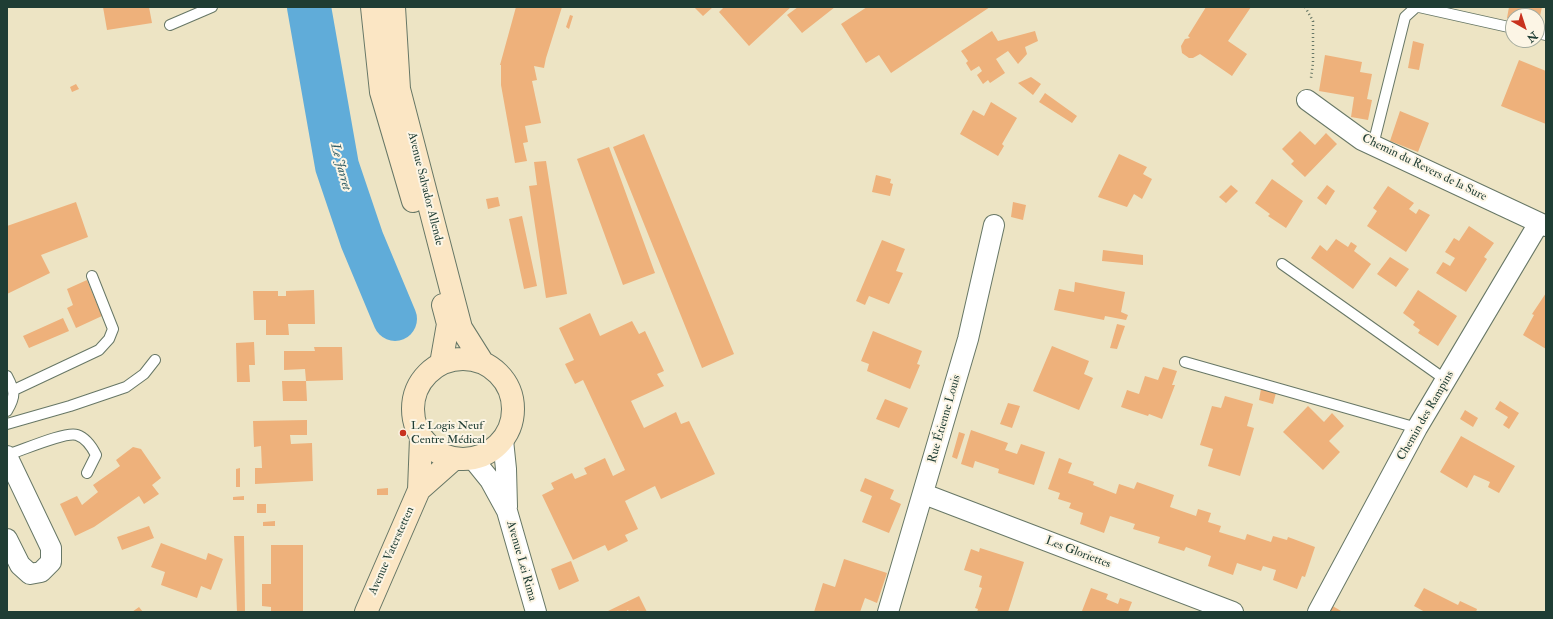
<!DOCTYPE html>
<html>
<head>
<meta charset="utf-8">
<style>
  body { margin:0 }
  #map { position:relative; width:1553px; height:619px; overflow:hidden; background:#ede4c4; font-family:"IM FELL Double Pica",serif }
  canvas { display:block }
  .frame { position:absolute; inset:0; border:8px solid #1f3d34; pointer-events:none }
  .north { position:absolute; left:1505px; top:8px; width:40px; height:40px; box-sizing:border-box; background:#fcf5e5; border:1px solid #a4ab9e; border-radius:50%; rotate:141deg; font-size:11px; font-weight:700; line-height:16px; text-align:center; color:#1f3d34 }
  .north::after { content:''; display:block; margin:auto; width:14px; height:18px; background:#c8321e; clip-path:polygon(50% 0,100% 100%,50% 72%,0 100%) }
</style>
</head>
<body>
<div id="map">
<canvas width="1553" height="619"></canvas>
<div class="frame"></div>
<div class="north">N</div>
</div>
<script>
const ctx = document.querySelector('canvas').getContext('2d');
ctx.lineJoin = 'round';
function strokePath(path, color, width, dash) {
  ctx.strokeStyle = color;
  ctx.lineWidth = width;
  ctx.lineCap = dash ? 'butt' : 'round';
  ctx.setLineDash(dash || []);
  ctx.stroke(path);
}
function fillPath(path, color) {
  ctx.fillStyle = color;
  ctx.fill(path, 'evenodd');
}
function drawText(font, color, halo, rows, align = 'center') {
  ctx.font = font + ' "IM FELL Double Pica",serif';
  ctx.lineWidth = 4;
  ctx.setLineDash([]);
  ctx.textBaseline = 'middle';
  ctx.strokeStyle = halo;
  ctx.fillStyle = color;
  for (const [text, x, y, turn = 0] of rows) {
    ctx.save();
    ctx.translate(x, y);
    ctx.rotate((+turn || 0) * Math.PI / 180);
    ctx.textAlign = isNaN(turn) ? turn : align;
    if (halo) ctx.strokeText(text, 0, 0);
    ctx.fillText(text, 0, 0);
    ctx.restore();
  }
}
const river = new Path2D(`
  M309 7 337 166 362 240 395 319`);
const building = new Path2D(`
  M103 7H149L152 23 107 30Z
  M516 7H562L546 58 544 68 534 66 537 80 532 81 541 123 525 126 528 142 523 143 527 161 515 163 501 85V65H500Z
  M694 7H713L703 16Z
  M724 7H791L749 46 719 12Z
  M798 7H835L802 33 787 15Z
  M867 7H990L891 73 879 55 866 63 841 24Z
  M1206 7H1251L1228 41 1247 54 1232 76 1200 54 1193 58H1189L1182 53 1181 46 1185 39 1190 38 1188 36Z
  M1509 7H1542L1538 25 1537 16H1513V20L1507 18Z
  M570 15 573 16 569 29 566 27Z
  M992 31 998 41 1035 31 1038 41 1025 47 1027 54 1018 64 1008 51 996 59 1005 73 990 83 988 80 983 84 977 75 982 71 979 66 971 71 966 63 968 61 961 51Z
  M1413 41 1424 44 1419 70 1408 68Z
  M1325 55 1362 62 1360 72 1372 74 1367 99 1372 100 1368 120 1351 117 1354 97 1319 91Z
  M1519 60 1546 71V124L1501 106Z
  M1031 77 1041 84 1033 95 1018 83Z
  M76 84 79 89 72 92 70 87Z
  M1045 93 1077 116 1072 123 1039 102Z
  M991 102 1017 118 1002 144 1004 146 998 156 960 134 973 110 984 116Z
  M1400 111 1429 123 1418 152 1390 141Z
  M1300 131 1315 145 1326 133 1337 144 1305 177 1291 164 1294 161 1282 149Z
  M644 134 734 354 702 368 613 147Z
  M609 147 655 273 623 285 577 159Z
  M1119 154 1147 167 1143 174 1152 179 1142 199 1134 194 1127 207 1098 197Z
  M546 161 567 294 546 298 529 186 537 185 534 162Z
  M876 175 891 179 890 183 893 184 890 196 872 192Z
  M1272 179 1303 201 1286 228 1268 216 1270 214 1255 203Z
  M1231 185 1238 191 1226 203 1219 197Z
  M1327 185 1335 191 1326 205 1317 198Z
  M1388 186 1414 203 1409 209 1416 214 1419 209 1430 215 1406 252 1367 226 1377 211 1373 208Z
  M498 197 500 206 488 209 486 199Z
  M76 202 88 237 41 255 50 273 7 294V226Z
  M1013 202 1026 205 1023 220 1011 217Z
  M522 216 537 286 524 289 509 219Z
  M1469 226 1494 243 1484 257 1487 259 1466 292 1436 273 1443 262 1450 266 1455 258 1445 252 1454 238 1459 241Z
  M1336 239 1348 247 1351 242 1357 246 1354 251 1371 264 1353 289 1311 258 1320 245 1327 251Z
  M882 240 905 249 896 271 903 273 889 304 869 296 865 305 856 301Z
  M1103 250 1143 255V265L1102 261Z
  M1390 257 1409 269 1396 287 1377 274Z
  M87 280 102 316 76 328 67 308 73 305 67 289Z
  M1075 282 1125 292 1121 312 1128 315 1126 320 1105 316 1104 320 1054 310 1059 289 1074 292Z
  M314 290 315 324H288L289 335H266V320H254L253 291H278V296H286V291Z
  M1418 290 1457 316 1438 346 1418 333 1420 330 1413 325 1415 322 1403 313Z
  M1546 293V349L1523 335 1534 315 1532 314Z
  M590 313 600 336 632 321 639 334 645 331 664 371 657 374 664 386 631 401 644 428 676 412 681 424 689 421 715 474 661 499 655 486 625 501 638 529 625 535 628 541 608 551 605 545 573 560 542 495 554 489 551 483 572 473 575 479 587 474 584 468 605 458 613 476 625 470 583 380 575 384 565 364 574 360 559 328Z
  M63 318 69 331 29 348 23 336Z
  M1117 324 1125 326 1117 349 1110 348Z
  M873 331 922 351 917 364 920 365 910 389 867 371 869 364 861 361Z
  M254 342 255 365H249L250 382H237L236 343Z
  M1052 346 1089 361 1084 374 1093 378 1079 410 1033 391Z
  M314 347H342L343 380 306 381 305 369 284 370V351H315Z
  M1163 367 1177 371 1172 385H1175L1162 419 1149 414 1148 416 1121 407 1127 390 1139 394 1145 376 1158 380Z
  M282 381H306L307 401H283Z
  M1261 389 1276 393 1273 404 1259 400Z
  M1225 396 1253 404 1247 426 1254 428 1240 476 1208 466 1213 449 1200 445 1212 406 1221 408Z
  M885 399 908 408 899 428 876 419Z
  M1500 401 1519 413 1509 429 1503 425 1508 417 1495 409Z
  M1008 403 1020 406 1012 428 1000 424Z
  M1308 406 1324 422 1332 413 1344 426 1329 441 1340 452 1323 470 1283 432Z
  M1465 410 1478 418 1473 427 1460 419Z
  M307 420V435H290L291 444 312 443 313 481 255 484V468H262L261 446 254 447 253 421Z
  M971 430 1008 443 1005 450 1017 454 1021 444 1045 452 1034 485 998 473 999 469 975 461 973 468 961 464Z
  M959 432 965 434 957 459 952 457Z
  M1461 436 1515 466 1499 493 1488 487 1490 482 1474 475 1467 488 1440 472Z
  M133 447 141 449 143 452 161 478 152 485 159 494 144 504 139 496 94 527 75 536 60 504 77 496 82 505 98 492 93 485 120 466 116 460Z
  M1059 458 1072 463 1068 473 1094 482 1093 485 1116 494 1119 484 1134 489 1137 482 1174 495 1170 507 1196 516 1198 509 1211 513 1208 522 1221 526 1219 532 1245 540 1247 534 1271 542 1273 536 1287 540 1288 537 1315 547 1305 577 1302 576 1297 589 1273 580 1276 570 1263 566 1261 571 1237 563 1233 575 1208 566 1211 556 1186 547 1184 551 1158 543 1160 537 1133 529 1135 524 1110 516 1104 533 1080 524 1083 513 1069 508 1071 503 1058 499 1060 493 1048 489Z
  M240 468V487H236V469Z
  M865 478 894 490 890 499 901 504 889 533 862 522 872 496 860 491Z
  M388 488V495H377V489Z
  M244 496V500H233V497Z
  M257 504H266V513H257Z
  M275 521V526H263V522Z
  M149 526 154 538 122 550 117 537Z
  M234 536H244L245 612H237Z
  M161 543 206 560 208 553 223 559 211 590 201 586 197 598 161 585 165 572 151 567Z
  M271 545H303V612H271V607L262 606V584H271Z
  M980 548 1024 562 1008 612H977L978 609 975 608 982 588 979 587 982 576 964 570 971 549 979 552Z
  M844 559 887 573 877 603 865 598 860 612H814L823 583 835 587Z
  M571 561 579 581 559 590 551 569Z
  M1091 588 1108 594 1106 599 1118 604 1120 598 1132 602 1128 612 1082 611Z
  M1424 588 1458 605 1460 601 1477 609 1476 612H1425L1414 606Z
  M639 596 647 612H629L628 610 625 612H606Z
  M1331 605 1341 611 1340 612H1327Z
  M139 607 143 612H132Z`);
const path = new Path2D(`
  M1305 7 1313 21V63L1311 78`);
const service = new Path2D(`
  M1419 7 1513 28
  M170 25 212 7
  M1537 33 1546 35
  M1373 145 1405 17 1416 7
  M1282 264 1446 380
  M1185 362 1417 428
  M7 376C15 391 16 396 7 411
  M14 390 99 350 109 339 113 329 92 276
  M7 424 70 406 126 387 144 374 155 360
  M7 455C21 451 65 431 77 435 86 438 92 447 96 455L87 473`);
const minor = new Path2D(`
  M1307 100 1362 140 1546 226
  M503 440 506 469 507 507
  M7 456 51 548V562L41 572 30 574 20 565 7 539
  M473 459 490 480 507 511 536 612
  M924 494 1233 612
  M888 612 968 339 994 225
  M1318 612 1417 428 1539 223`);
const secondary = new Path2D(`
  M372 7 381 92 413 201
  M394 7 399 89 461 328 483 363
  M413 409a50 50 0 1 1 100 0a50 50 0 1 1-100 0Z
  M441 364 448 324 443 305
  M419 490 454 459
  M366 612 419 490 421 438`);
const markers = [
  [403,433,4,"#c8321e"]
];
const streetNames = [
  ["Chemin du Revers de la Sure",1424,168,26],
  ["Avenue Salvador Allende",425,189,76],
  ["Chemin des Rampins",1426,416,-60],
  ["Rue Étienne Louis",945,419,-74],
  ["Avenue Vaterstetten",392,551,-66],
  ["Les Gloriettes",1078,553,21],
  ["Avenue Lei Rima",521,561,74]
];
const poiNames = [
  ["Le Logis Neuf",411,426],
  ["Centre Médical",411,440]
];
const waterNames = [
  ["Le Jarret",340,167,75]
];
strokePath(river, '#60acd9', 44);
fillPath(building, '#eeb17b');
strokePath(service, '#677766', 12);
strokePath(minor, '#677766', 22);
strokePath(secondary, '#677766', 24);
strokePath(path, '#677766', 2.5, [1, 3]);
strokePath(service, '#fff', 10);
strokePath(minor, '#fff', 20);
strokePath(secondary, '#fbe6c4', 22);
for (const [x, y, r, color] of markers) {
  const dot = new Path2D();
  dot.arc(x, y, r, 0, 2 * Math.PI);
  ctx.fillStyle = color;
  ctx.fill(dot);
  strokePath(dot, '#fcf5e5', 1.5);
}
drawText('12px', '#1f3d34', '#fcf5e5', streetNames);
drawText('12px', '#1f3d34', '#fcf5e5', poiNames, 'left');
drawText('italic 13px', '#325e66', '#fcf5e5', waterNames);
</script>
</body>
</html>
